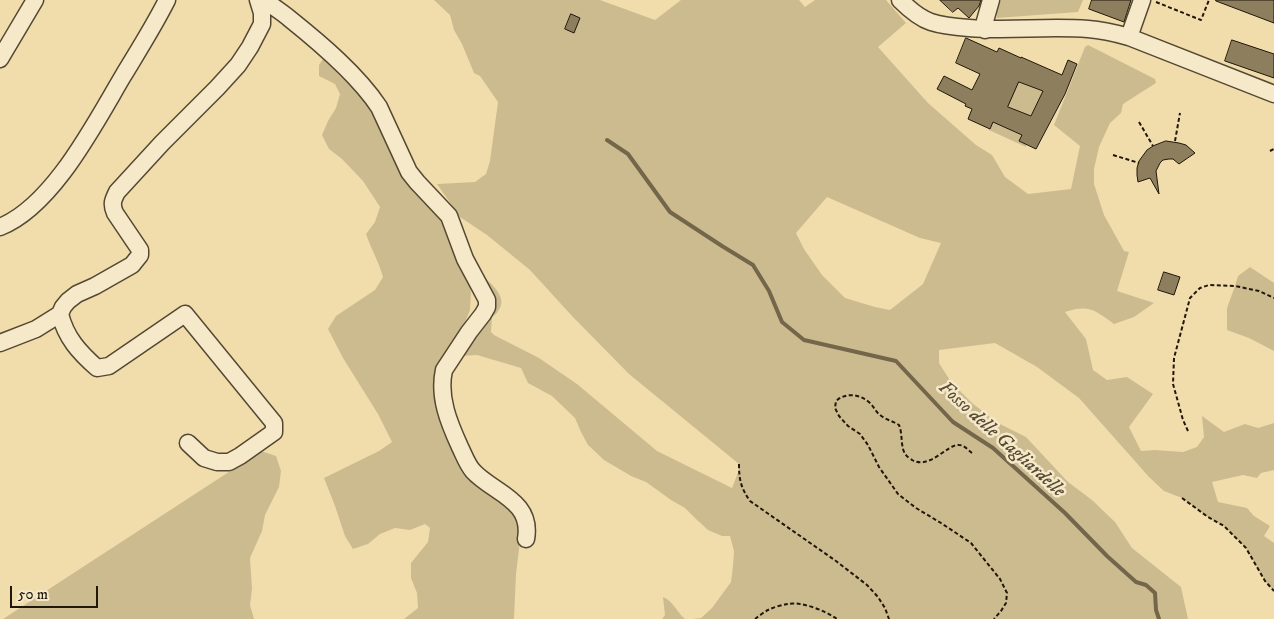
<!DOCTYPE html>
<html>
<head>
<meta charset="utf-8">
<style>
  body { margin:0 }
  #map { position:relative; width:1274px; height:619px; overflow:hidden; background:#f1ddac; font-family:"IM FELL DW Pica",serif }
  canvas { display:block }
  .scale { position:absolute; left:10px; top:586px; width:88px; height:22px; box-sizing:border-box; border:2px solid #20170a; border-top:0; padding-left:6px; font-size:15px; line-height:18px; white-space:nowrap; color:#20170a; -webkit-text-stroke:4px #f6e9c9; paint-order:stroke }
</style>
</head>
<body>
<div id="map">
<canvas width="1274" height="619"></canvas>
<div class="scale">50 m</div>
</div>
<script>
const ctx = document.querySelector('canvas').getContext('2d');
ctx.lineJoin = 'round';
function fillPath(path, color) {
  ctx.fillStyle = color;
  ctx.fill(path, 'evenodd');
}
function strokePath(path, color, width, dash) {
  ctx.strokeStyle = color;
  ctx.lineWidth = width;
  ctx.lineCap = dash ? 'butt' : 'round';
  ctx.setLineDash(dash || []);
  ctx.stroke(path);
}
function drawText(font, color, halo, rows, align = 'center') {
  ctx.font = font + ' "IM FELL DW Pica",serif';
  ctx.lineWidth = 5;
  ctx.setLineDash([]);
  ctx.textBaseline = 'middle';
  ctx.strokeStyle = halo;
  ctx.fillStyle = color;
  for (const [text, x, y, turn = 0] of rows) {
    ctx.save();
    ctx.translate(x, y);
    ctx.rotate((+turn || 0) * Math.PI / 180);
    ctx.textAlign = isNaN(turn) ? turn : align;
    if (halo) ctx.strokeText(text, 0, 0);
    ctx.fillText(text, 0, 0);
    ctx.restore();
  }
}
const green = new Path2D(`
  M434 0H600L655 20 681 0H799L805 7 815 0H886L906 23 878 47 928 103 976 145 992 155 1005 177 1028 194 1071 189 1080 146 1054 125 1085 47 1088 45 1155 79 1156 83 1123 104 1121 113 1110 123 1099 147 1094 169V184L1104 215 1124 251 1129 252 1117 291 1154 303 1134 317 1114 324C1095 310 1089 304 1065 312L1086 339 1093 370 1107 380 1127 377 1153 394 1129 427 1141 451 1155 450 1183 452 1197 447 1204 437 1202 416 1224 432 1245 424 1258 428 1274 423V470L1261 473 1257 478 1243 475 1212 482 1218 502 1247 508 1254 516 1270 526 1264 536 1274 543V591L1265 581 1246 548 1224 526 1208 517 1182 498 1164 491 1149 477 1079 398 1037 367 995 343 939 350V363L951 382 972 403 998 423 1026 437 1068 482 1092 500 1115 522 1132 548 1181 587 1188 619H692L701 618 712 608 731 582 733 566 734 551 730 536H722L708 530 696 519 685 508 671 500 646 482 631 476 604 460 588 445 581 432 575 418 552 396 528 383 521 368 477 355 461 356 491 304 482 276C491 283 509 298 498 311 497 314 494 315 492 317L491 332 494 335 539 358 577 384 657 451 732 488 739 470V464L629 374 572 316 530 270 487 235 460 217 437 184 475 182 486 174 490 161 498 102 480 76 474 73 462 44 454 30 450 15ZM827 197 920 238 941 243 923 284 890 310 875 307 845 298 822 275 804 249 796 233Z
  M1001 0H1083L1078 12 997 18 996 12Z
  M323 59 364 100 380 119 435 210 469 276 471 293 470 310 463 327 445 358 443 425 503 500 520 524V541L516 574 514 619H404L418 608 417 593 411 578V563L428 542 430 528 425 524 410 530 395 528 380 534 368 544 353 549 345 536 335 506 324 478 379 451 392 442 378 414 343 358 328 329 336 316 375 290 383 277C379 262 371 249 366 234L375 222 380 207 363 181 342 159 329 149 322 135 328 121 336 108 340 94 335 84 319 76V65Z
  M1019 82 1043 91 1031 116 1008 107Z
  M991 121 1022 135 1019 141 1026 144V147L989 130Z
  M1250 267 1274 283V351L1249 338 1227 330V308L1235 286 1238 276Z
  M261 451 276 456 281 471 279 487 265 515 262 531 250 558 252 589 250 605 254 619H3Z
  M663 597C673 601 676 611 685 619H662L665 615Z`);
const stream = new Path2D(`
  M607 140 628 154 670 212 722 246 753 265 769 291 782 322 804 340 896 361 953 422 993 448 1065 513 1107 556 1136 582 1146 585 1155 593 1156 610 1159 619`);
const building = new Path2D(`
  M940 0H981L979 6 969 18 958 8 953 12Z
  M1092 0H1131L1124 22 1089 9Z
  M1216 0H1274V23L1216 1Z
  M571 14 580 18 574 33 565 29Z
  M966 38 997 52 999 48 1021 58V57L1062 75 1068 60 1077 64 1065 94 1036 149 1019 141 1022 135 993 122 990 129 968 119 972 109 965 106 966 104 937 89 944 76 972 90 980 74 956 63ZM1019 82 1043 91 1031 116 1008 107Z
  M1232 40 1274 54V78L1225 61Z
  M1166 141 1179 143 1186 145 1195 153 1179 164 1173 159H1169L1163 160 1160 163 1156 171 1159 194 1150 178 1138 182 1137 175V168L1139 161 1147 150 1153 146Z
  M1164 272 1180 277 1174 295 1158 290Z`);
const path = new Path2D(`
  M1156 2 1201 20 1209 0
  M1139 122 1153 146
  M1175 141 1180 113
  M1270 151 1274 149
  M1113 155 1139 163
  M1188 431 1183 420 1173 384 1174 358 1190 298 1200 288 1209 285 1235 286 1259 291 1274 298
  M972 453C968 450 964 445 959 445 947 444 930 470 912 460 911 459 907 457 906 455 900 448 903 434 899 425 893 421 886 420 880 415 876 412 874 407 870 403 860 394 846 392 836 401L835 408 839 416 848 426 860 434 868 445 879 467 898 494 916 508 941 523 971 543 1000 579 1007 593 1006 603 1001 611 994 619
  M739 464C739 480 741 488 750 501L836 561 867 585 878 597 885 608 889 619
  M1182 498 1208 517 1224 526 1246 548 1265 581 1274 591
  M755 619C759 616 764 612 768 610 774 607 782 605 788 604 801 601 826 611 837 619`);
const minor = new Path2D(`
  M265 0C273 7 282 12 290 19 320 43 358 75 379 107L409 172 417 182 449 216 465 259 487 300V307L483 314 469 332 444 370C438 397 449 423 460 447 464 455 467 464 473 471 493 493 533 500 526 539
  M900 0C909 9 919 18 931 22 943 26 956 27 969 28 1009 31 1048 26 1088 29 1102 30 1115 33 1129 37L1274 94
  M985 30V21L991 0
  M1129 37 1142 0
  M0 59 35 0
  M0 227C53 206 95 123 123 76 138 51 154 26 167 0
  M60 314C66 338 79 352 97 368L109 366 185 314 274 423V432L240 456 229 462H217L204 458 188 443
  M0 343 36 329 60 314 63 307 68 301 77 294 95 286 132 265 140 255V250L115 213C111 204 113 200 117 192L162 143 217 88 238 65 250 47 262 24V13L258 0`);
const waterNames = [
  ["Fosso delle Gagliardelle",1001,440,42]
];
fillPath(green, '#cdbb90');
strokePath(stream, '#73664a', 4);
fillPath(building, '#8d7e5e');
strokePath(building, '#20170a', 1);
strokePath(minor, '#544832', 19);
strokePath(path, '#20170a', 2, [4, 2.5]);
strokePath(minor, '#f6e9c9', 16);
drawText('italic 19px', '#574b35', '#f6e9c9', waterNames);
</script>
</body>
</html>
